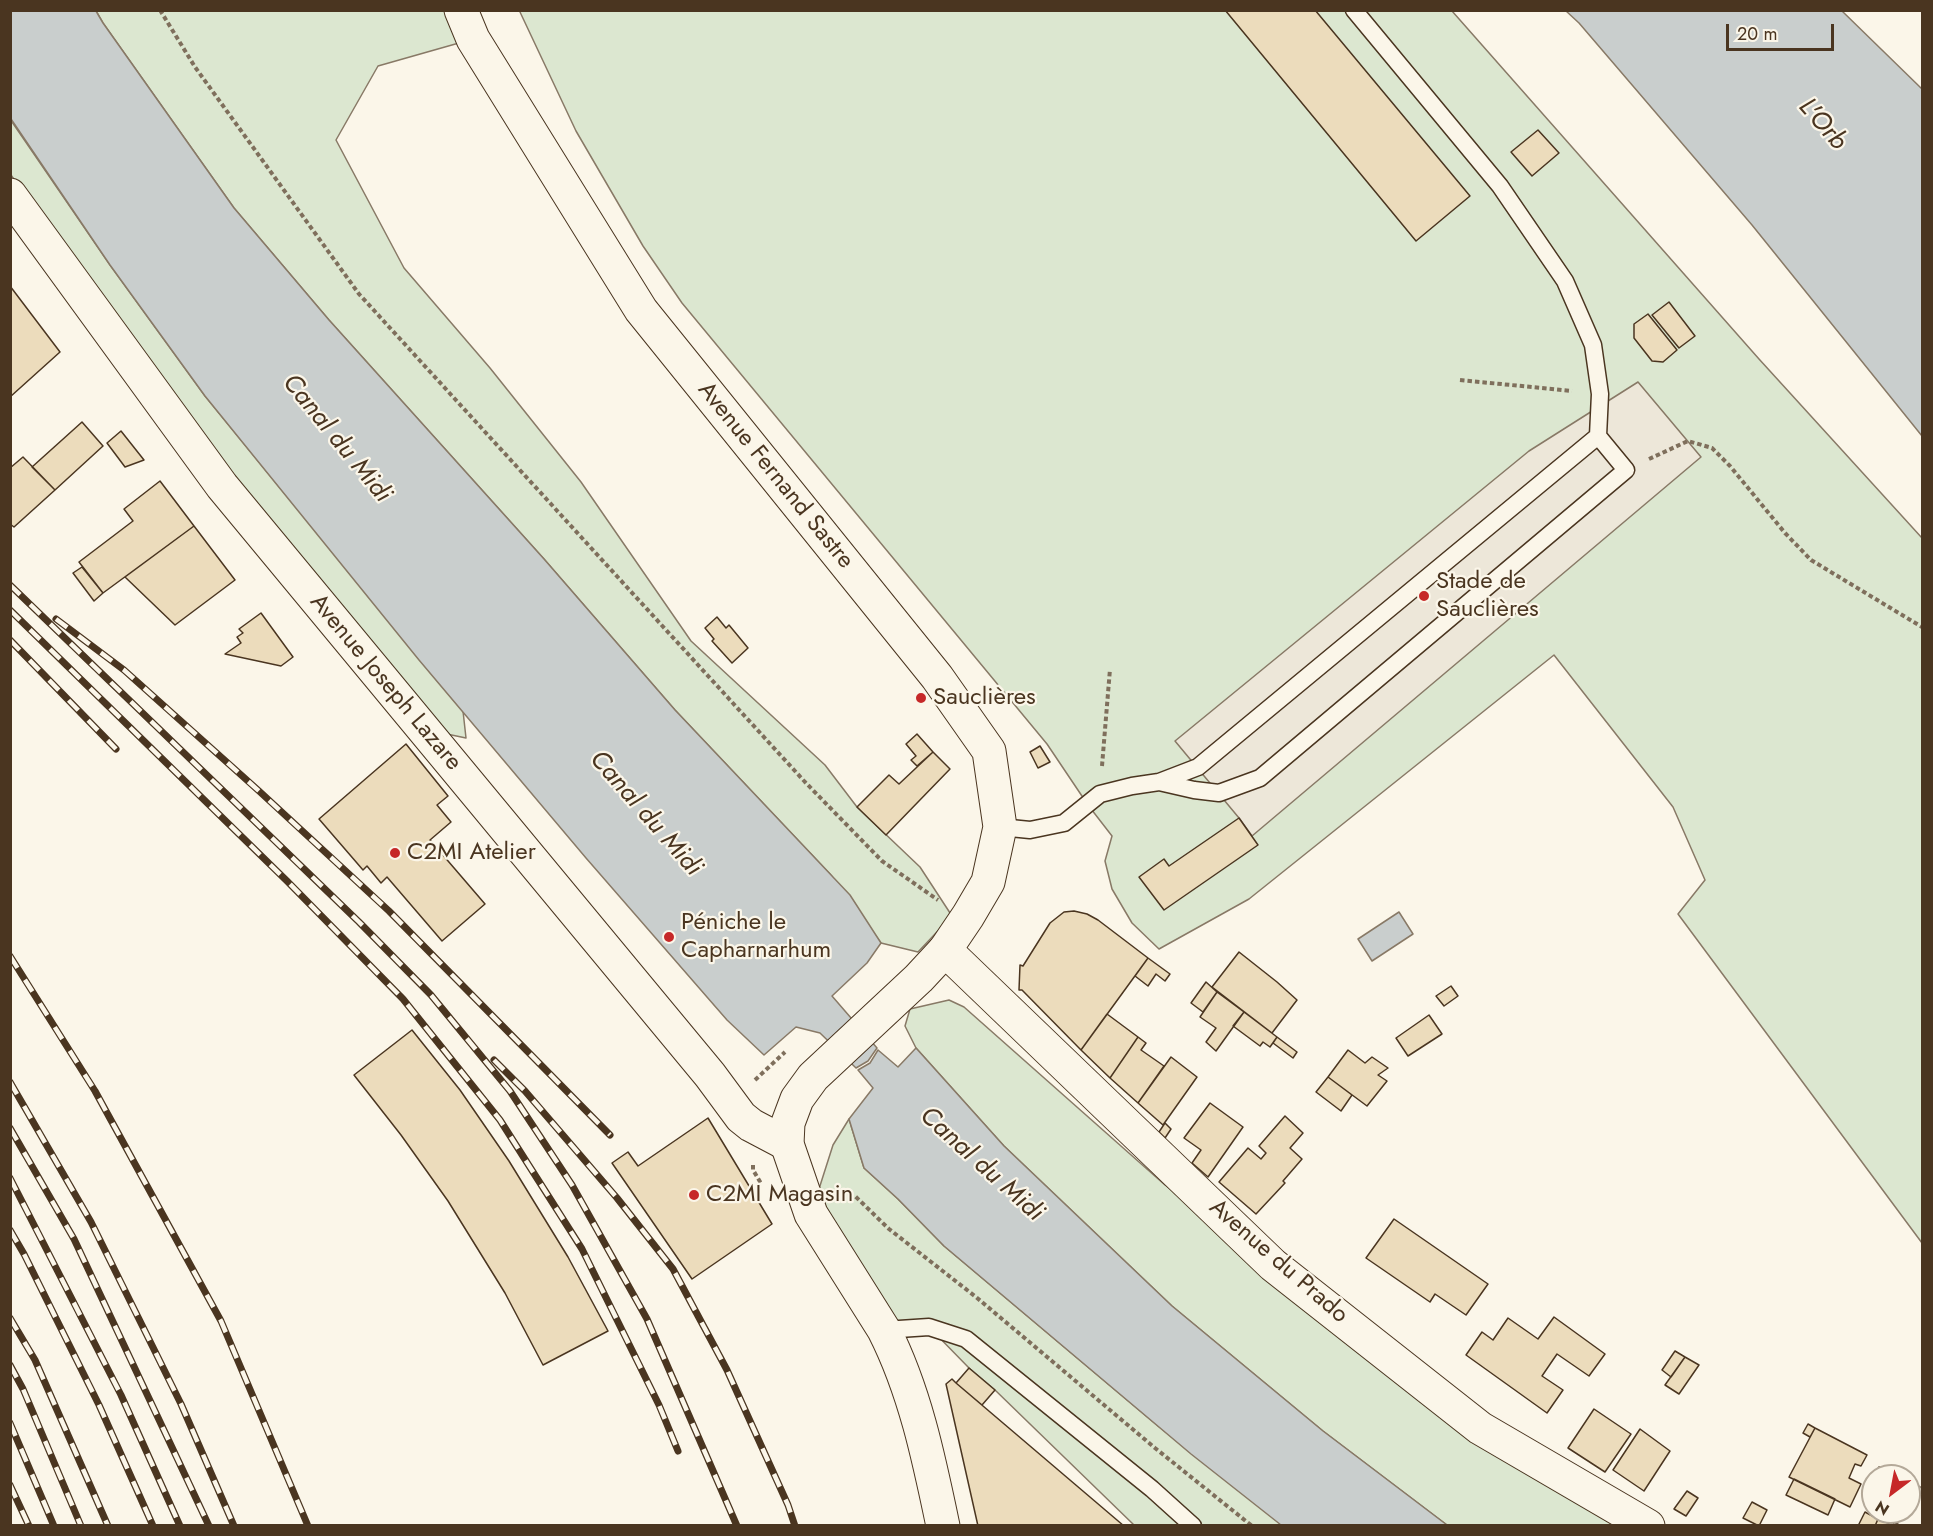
<!DOCTYPE html>
<html>
<head>
<meta charset="utf-8">
<style>
  body { margin:0 }
  #map { position:relative; width:1933px; height:1536px; overflow:hidden; background:#fbf6e9; font-family:Jost,sans-serif }
  canvas { display:block }
  .frame { position:absolute; inset:0; border:12px solid #4a3520; pointer-events:none }
  .north { position:absolute; left:1861px; top:1464px; width:60px; height:60px; box-sizing:border-box; background:#fbf6e9; border:2px solid #b4a999; border-radius:50%; rotate:212deg; font-size:16px; font-weight:700; line-height:24px; text-align:center; color:#4a3520 }
  .north::after { content:''; display:block; margin:auto; width:21px; height:27px; background:#c62828; clip-path:polygon(50% 0,100% 100%,50% 72%,0 100%) }
  .scale { position:absolute; left:1726px; top:24px; width:108px; height:27px; box-sizing:border-box; border:3px solid #4a3520; border-top:0; padding-left:8px; font-size:18px; line-height:21px; white-space:nowrap; color:#4a3520; -webkit-text-stroke:4px #fbf6e9; paint-order:stroke }
</style>
</head>
<body>
<div id="map">
<canvas width="1933" height="1536"></canvas>
<div class="frame"></div>
<div class="north">N</div>
<div class="scale">20 m</div>
</div>
<script>
const ctx = document.querySelector('canvas').getContext('2d');
ctx.lineJoin = 'round';
function fillPath(path, color) {
  ctx.fillStyle = color;
  ctx.fill(path, 'evenodd');
}
function strokePath(path, color, width, dash) {
  ctx.strokeStyle = color;
  ctx.lineWidth = width;
  ctx.lineCap = dash ? 'butt' : 'round';
  ctx.setLineDash(dash || []);
  ctx.stroke(path);
}
function drawText(font, color, halo, rows, align = 'center') {
  ctx.font = font + ' Jost,sans-serif';
  ctx.lineWidth = 4.5;
  ctx.setLineDash([]);
  ctx.textBaseline = 'middle';
  ctx.strokeStyle = halo;
  ctx.fillStyle = color;
  for (const [text, x, y, turn = 0] of rows) {
    ctx.save();
    ctx.translate(x, y);
    ctx.rotate((+turn || 0) * Math.PI / 180);
    ctx.textAlign = isNaN(turn) ? turn : align;
    if (halo) ctx.strokeText(text, 0, 0);
    ctx.fillText(text, 0, 0);
    ctx.restore();
  }
}
const green = new Path2D(`
  M522 10 1452 11 1759 359 1922 538V1243L1678 914 1705 880 1673 807 1554 655 1249 899 1159 949 1132 923 1112 889 1105 861 1112 836 1088 805 1047 744 682 303 643 246 576 131 520 12Z
  M96 11H461L473 39 378 66 336 140 404 268 490 368 581 482 691 641 825 765 857 807 920 867 952 916 918 952 881 943 830 874 675 710 544 559 329 320 234 208 103 23Z
  M10 119 110 265 205 396 463 711 466 738 442 733 264 520 90 291 11 175Z
  M949 1000 964 1007 1165 1185 1273 1265 1648 1525H1447L1323 1431 1172 1306 1004 1146 916 1048 905 1026 910 1009Z
  M849 1119 864 1168 898 1199 944 1246 1158 1426 1282 1525H1134L995 1390 969 1368 929 1327 884 1330 811 1214 833 1145Z`);
const parking = new Path2D(`
  M1638 382 1701 457 1252 836 1239 818 1175 741 1529 451Z`);
const water = new Path2D(`
  M10 11H96L103 23 234 208 329 320 544 559 675 710 850 895 881 943 867 963 832 996 877 1048 868 1061 856 1068 820 1033 796 1027 764 1055 727 1020 586 858 419 660 205 396 110 265 11 119Z
  M1566 11H1842L1922 89V436L1752 225 1579 23Z
  M1399 912 1413 934 1372 961 1358 939Z
  M916 1048 1004 1146 1172 1306 1323 1431 1447 1525H1281L1191 1454 944 1246 898 1199 864 1168 849 1119 873 1088 858 1070 870 1063 878 1050 898 1067Z`);
const building = new Path2D(`
  M1225 10H1315L1470 196 1416 241Z
  M1538 130 1559 153 1532 176 1511 152Z
  M10 286 60 352 10 397Z
  M1669 302 1695 336 1679 348 1652 315Z
  M1648 314 1677 350 1663 362 1652 361 1634 338V324Z
  M82 422 103 446 55 490 32 467Z
  M121 431 144 460 125 467 107 443Z
  M23 457 55 490 14 527 10 524V468Z
  M160 481 194 526 103 593 79 562 133 521 124 509Z
  M194 526 235 580 175 625 125 577Z
  M82 567 103 593 94 601 73 573Z
  M261 613 293 657 281 666 225 654 241 643 237 637 243 633 239 629Z
  M717 617 726 628 729 625 748 648 732 663 712 641 714 639 705 628Z
  M917 734 933 752 917 766 911 760 916 756 906 744Z
  M406 744 448 796 437 805 451 822 430 840 485 904 442 941 387 877 381 883 367 866 363 870 319 819Z
  M1040 746 1050 762 1038 768 1030 752Z
  M933 752 950 769 886 835 857 807 889 775 899 784Z
  M1239 818 1258 845 1164 910 1139 877 1164 859 1169 866Z
  M1074 911 1087 914 1098 920 1148 958 1081 1050 1022 990H1019L1020 965 1023 966 1050 923 1064 912Z
  M1239 952 1277 982 1297 1000 1272 1033 1212 987Z
  M1148 958 1170 974 1165 981 1156 974 1148 986 1135 976Z
  M1206 982 1217 992 1203 1012 1191 1003Z
  M1451 986 1458 996 1444 1006 1436 996Z
  M1217 992 1244 1012 1216 1051 1206 1042 1216 1028 1200 1017Z
  M1244 1012 1277 1037 1270 1047 1263 1042 1260 1046 1233 1026Z
  M1107 1014 1138 1037 1110 1078 1081 1050Z
  M1429 1015 1442 1034 1408 1056 1396 1038Z
  M412 1030 460 1090 509 1161 568 1257 608 1331 543 1365 505 1293 448 1201 401 1135 354 1075Z
  M1138 1037 1146 1043 1141 1050 1164 1066 1138 1103 1110 1078Z
  M1277 1037 1297 1052 1293 1058 1273 1043Z
  M1348 1050 1365 1063 1372 1057 1388 1068 1378 1075 1387 1081 1367 1106 1328 1077Z
  M1171 1057 1197 1077 1163 1125 1138 1103Z
  M1328 1077 1352 1095 1341 1111 1316 1092Z
  M1210 1103 1243 1127 1208 1177 1192 1163 1201 1150 1184 1138Z
  M1285 1116 1303 1133 1290 1148 1302 1159 1283 1181 1285 1183 1256 1214 1219 1182 1248 1148 1261 1159 1266 1153 1259 1146Z
  M708 1118 772 1224 692 1279 612 1163 628 1152 638 1166Z
  M1165 1123 1171 1129 1165 1138 1159 1132Z
  M1394 1219 1488 1284 1466 1315 1435 1294 1430 1302 1366 1258Z
  M1554 1317 1605 1354 1589 1376 1557 1354 1542 1376 1563 1390 1547 1413 1466 1355 1482 1332 1493 1340 1508 1318 1538 1339Z
  M1675 1351 1685 1357 1671 1377 1662 1370Z
  M1685 1357 1699 1365 1679 1394 1665 1385Z
  M969 1368 995 1390 982 1405 956 1383Z
  M952 1379 956 1383 1124 1526H978L946 1384Z
  M1594 1409 1631 1434 1605 1472 1568 1448Z
  M1808 1424 1815 1428 1810 1437 1803 1433Z
  M1815 1428 1867 1455 1861 1466 1855 1464 1849 1478 1861 1484 1850 1507 1789 1477Z
  M1640 1429 1670 1451 1644 1491 1613 1470Z
  M1879 1467 1898 1476H1876L1874 1475Z
  M1794 1479 1835 1499 1828 1515 1786 1495Z
  M1909 1481 1920 1487 1915 1499 1909 1496Z
  M1687 1491 1698 1498 1686 1516 1674 1509Z
  M1752 1502 1767 1510 1759 1526 1743 1518Z
  M1865 1512 1878 1519 1875 1526H1858Z
  M1878 1519 1893 1525 1894 1522 1901 1526H1875Z`);
const path = new Path2D(`
  M160 10 195 67 359 294 805 782 882 861 938 900
  M1460 380 1572 391
  M1649 459 1688 441 1712 448 1730 466 1785 533 1811 560 1922 627
  M1102 766 1110 669
  M755 1080 785 1052
  M753 1165V1170L762 1185
  M841 1196H855L889 1229 976 1297 1155 1448 1252 1526`);
const lane = new Path2D(`
  M1159 782 1194 790 1219 793 1260 778 1626 470 1598 436
  M1000 827 1030 830 1064 823 1100 794 1132 786 1159 782 1198 767 1598 436 1600 394 1593 345 1565 281 1500 186 1354 10
  M884 1330 929 1327 966 1339 1152 1489 1193 1526`);
const street = new Path2D(`
  M10 195 222 486 710 1075 741 1117 751 1125 787 1144
  M945 950 1273 1265 1480 1428 1648 1526`);
const secondary = new Path2D(`
  M461 10 473 39 641 310 937 677 989 751 1000 827 988 882 968 916 945 950 919 978 813 1077 797 1099 788 1123 787 1144 811 1214 884 1330C915 1391 929 1459 943 1526`);
const rail = new Path2D(`
  M10 585 359 922 431 995 510 1091 572 1185 647 1319 737 1526
  M10 610 287 881 403 999 500 1120 582 1249 659 1405 678 1451
  M56 619 124 670 259 791 389 911 610 1135
  M10 640 116 749
  M10 956 95 1091 221 1321 308 1526
  M494 1060 525 1091 617 1198 673 1269 727 1370 788 1505 795 1526
  M10 1082 91 1222 181 1404 234 1526
  M10 1128 74 1239 209 1526
  M10 1178 121 1395 180 1526
  M10 1230 24 1254 99 1405 153 1526
  M10 1318 35 1360 108 1526
  M10 1365 23 1389 81 1526
  M10 1423 54 1526
  M10 1485 29 1526`);
const markers = [
  [1424,596,6,"#c62828"],
  [921,698,6,"#c62828"],
  [395,853,6,"#c62828"],
  [669,937,6,"#c62828"],
  [694,1195,6,"#c62828"]
];
const streetNames = [
  ["Avenue Fernand Sastre",775,476,51],
  ["Avenue Joseph Lazare",385,683,50],
  ["Avenue du Prado",1278,1262,41]
];
const poiNames = [
  ["Stade de",1436,582],
  ["Sauclières",1436,610],
  ["Sauclières",933,698],
  ["C2MI Atelier",407,853],
  ["Péniche le",681,923],
  ["Capharnarhum",681,951],
  ["C2MI Magasin",706,1195]
];
const waterNames = [
  ["L'Orb",1822,125,49],
  ["Canal du Midi",336,439,51],
  ["Canal du Midi",645,814,49],
  ["Canal du Midi",981,1165,42]
];
fillPath(green, '#dce7d0');
strokePath(green, '#887966', 1.5);
fillPath(parking, '#ede7d9');
strokePath(parking, '#887966', 1.5);
fillPath(water, '#c9cecd');
strokePath(water, '#887966', 1.5);
fillPath(building, '#ecdcbc');
strokePath(building, '#4a3520', 1.5);
strokePath(lane, '#4a3520', 19);
strokePath(street, '#4a3520', 35);
strokePath(secondary, '#4a3520', 35);
strokePath(path, '#7f6f5c', 4, [4.5, 3]);
strokePath(lane, '#fbf6e9', 16);
strokePath(street, '#fbf6e9', 33);
strokePath(secondary, '#fbf6e9', 33);
strokePath(rail, '#4a3520', 7);
strokePath(rail, '#fbf6e9', 4.5, [14]);
for (const [x, y, r, color] of markers) {
  const dot = new Path2D();
  dot.arc(x, y, r, 0, 2 * Math.PI);
  ctx.fillStyle = color;
  ctx.fill(dot);
  strokePath(dot, '#fbf6e9', 2);
}
drawText('24px', '#4a3520', '#fbf6e9', streetNames);
drawText('24px', '#4a3520', '#fbf6e9', poiNames, 'left');
drawText('italic 26px', '#4a3520', '#fbf6e9', waterNames);
</script>
</body>
</html>
